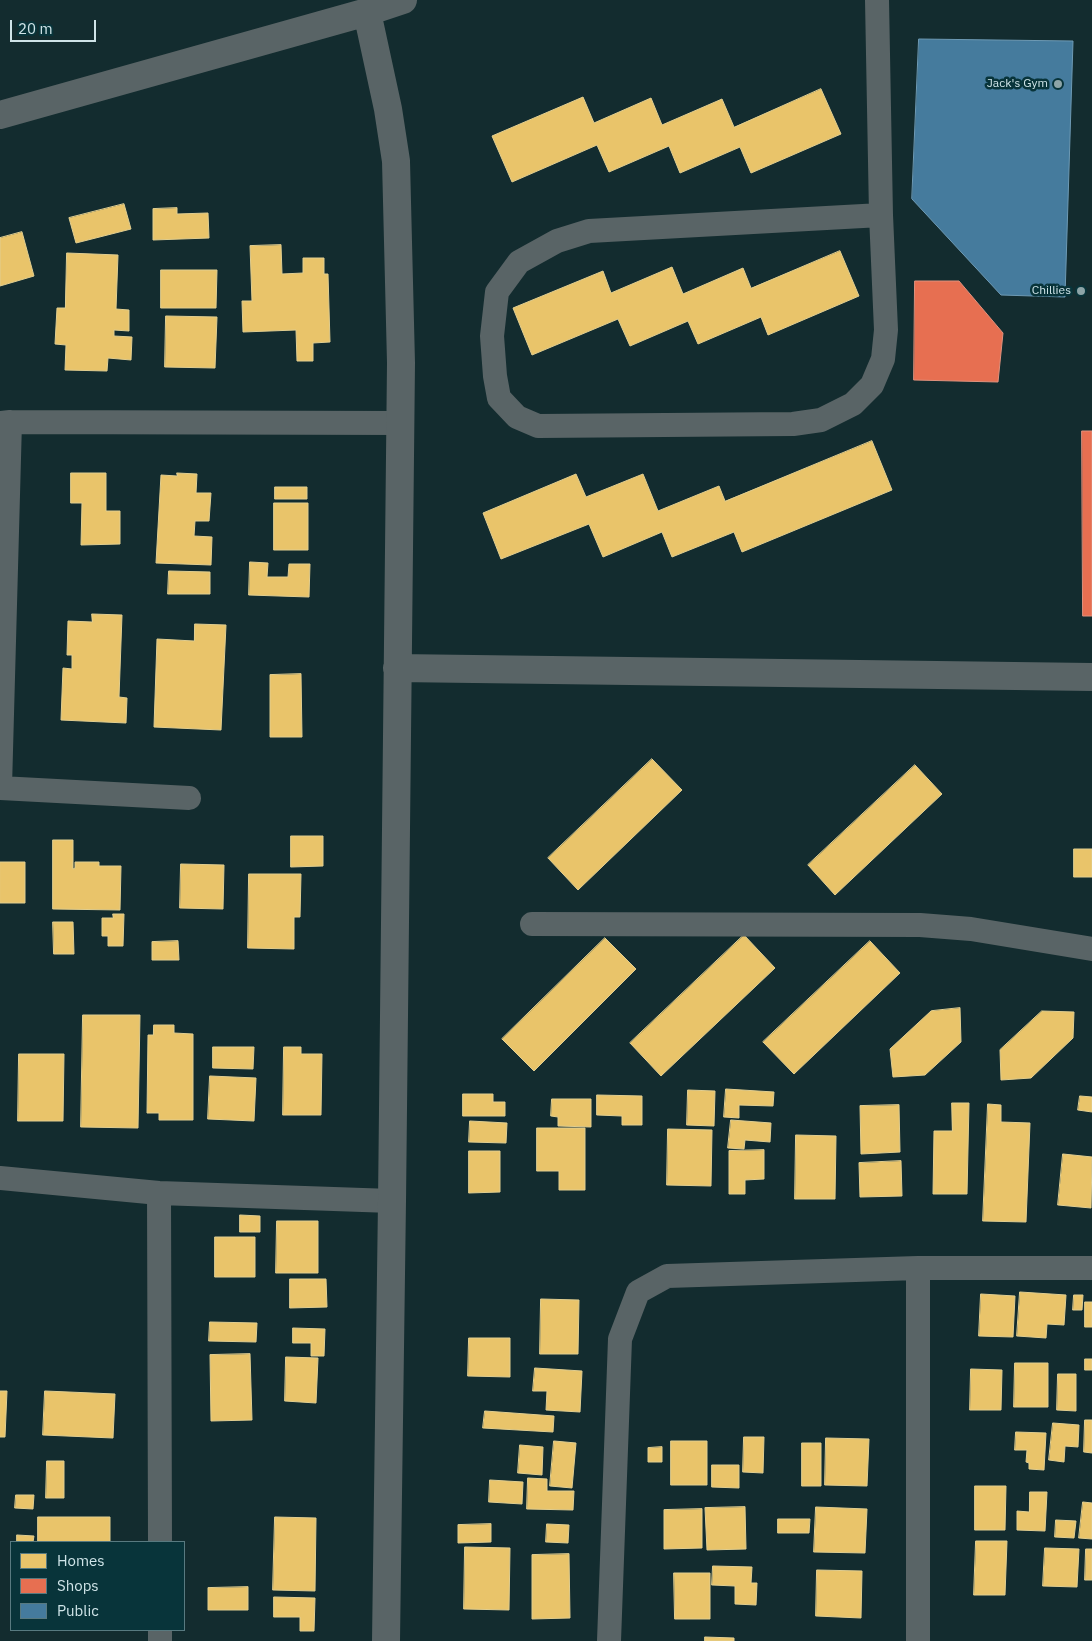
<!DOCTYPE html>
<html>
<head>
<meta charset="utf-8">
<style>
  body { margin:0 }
  #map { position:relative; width:1092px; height:1641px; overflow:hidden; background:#132c2f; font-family:"IBM Plex Sans",sans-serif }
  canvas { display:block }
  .legend { position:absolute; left:10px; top:1541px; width:175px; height:90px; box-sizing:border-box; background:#08343a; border:1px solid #587a80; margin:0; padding:6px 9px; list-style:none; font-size:15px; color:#cfe4e8 }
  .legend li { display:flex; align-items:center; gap:10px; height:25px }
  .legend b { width:25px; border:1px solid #587a80 }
  .scale { position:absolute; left:10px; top:20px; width:86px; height:22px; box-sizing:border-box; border:2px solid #cfe4e8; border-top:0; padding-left:6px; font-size:15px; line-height:18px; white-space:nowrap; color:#cfe4e8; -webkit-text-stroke:4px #08343a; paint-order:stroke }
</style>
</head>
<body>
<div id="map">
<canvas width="1092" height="1641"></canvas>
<ul class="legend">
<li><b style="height:14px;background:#e9c46a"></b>Homes</li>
<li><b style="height:14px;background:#e76f51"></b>Shops</li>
<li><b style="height:14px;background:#457b9d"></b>Public</li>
</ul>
<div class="scale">20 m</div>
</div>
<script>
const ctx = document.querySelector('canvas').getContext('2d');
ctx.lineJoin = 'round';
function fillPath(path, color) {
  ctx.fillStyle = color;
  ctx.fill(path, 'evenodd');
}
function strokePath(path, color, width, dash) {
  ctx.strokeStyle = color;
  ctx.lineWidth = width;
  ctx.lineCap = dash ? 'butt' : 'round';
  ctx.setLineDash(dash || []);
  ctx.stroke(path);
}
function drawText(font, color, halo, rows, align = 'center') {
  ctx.font = font + ' "IBM Plex Sans",sans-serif';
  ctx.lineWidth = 5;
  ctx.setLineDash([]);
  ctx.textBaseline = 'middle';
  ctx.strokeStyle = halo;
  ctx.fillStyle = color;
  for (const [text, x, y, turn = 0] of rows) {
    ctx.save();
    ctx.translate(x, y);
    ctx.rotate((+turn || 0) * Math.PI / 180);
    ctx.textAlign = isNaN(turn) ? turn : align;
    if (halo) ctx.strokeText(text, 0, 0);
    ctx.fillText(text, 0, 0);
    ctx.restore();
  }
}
const homes = new Path2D(`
  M821 89 841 134 751 173 740 147 680 173 669 146 609 172 597 145 512 182 492 136 583 97 594 123 651 98 662 125 722 99 734 127Z
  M124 204 131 229 76 243 69 218Z
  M177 208V214L208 213 209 238 153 240V209Z
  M22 232 34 276 0 286V238Z
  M281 245 282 274 303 273V258H324V274H328L330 342 313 343V361H297L296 330 243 332 242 301H252L250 246Z
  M840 251 859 296 768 335 761 317 698 344 688 321 630 346 618 319 532 355 513 308 603 271 611 293 672 267 683 294 743 268 751 288Z
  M67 253 118 255 116 309 129 310V331L114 330V336L132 337 131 360 108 358 107 371 65 370 66 345 55 344 57 308H65Z
  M161 270H217L216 308H161Z
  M166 316 217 317 215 368 165 367Z
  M872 441 892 490 742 552 734 532 672 557 662 532 603 557 589 524 501 559 483 513 576 474 586 497 643 474 658 511 719 486 725 501Z
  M71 473H106V511H120V544L81 545 82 503H71Z
  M177 473 197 474 196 493H211L209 521H195L194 536 212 537 211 565 156 563 161 475 177 476Z
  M275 487H307V499H275Z
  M274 503H308V550H274Z
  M250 562 268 563 267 577H288L289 564H310L309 597 249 595Z
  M169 571 210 572V594H168Z
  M92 614 122 615 119 697 127 698 126 723 61 720 63 668 72 669V655H67L68 621 92 622Z
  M195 624 226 625 221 730 154 727 157 639 194 641Z
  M301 674 302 737H270V675Z
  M652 759 682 790 578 890 548 858Z
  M915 765 942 794 835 895 808 865Z
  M291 836H323V866L291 867Z
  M53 840H73V869L75 868V862H99V866H121L120 910 53 909Z
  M1074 849H1092V877H1074Z
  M0 862H25V903H0Z
  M181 864 224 865 223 909 180 908Z
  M249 874H301L300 917H294V949L248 948Z
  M113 914H124L123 946H108V936H102V918H113Z
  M53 922H73L74 954H54Z
  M744 935 775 968 661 1076 630 1043Z
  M605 938 636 969 534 1071 502 1039Z
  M178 941 179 960H152V942Z
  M870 941 900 973 794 1074 763 1042Z
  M960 1008 961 1042 925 1075 893 1077 890 1049 931 1011Z
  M1042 1011 1074 1012 1073 1038 1031 1078 1001 1080 1000 1050Z
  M83 1015H140L138 1128 81 1127Z
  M154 1025H174V1033L193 1034V1120H159V1113H147L148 1035H153Z
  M213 1047H254L253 1069 213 1068Z
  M284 1047H301V1054H322L321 1115H283Z
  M19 1054H64L63 1121H18Z
  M210 1076 256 1078 254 1121 208 1119Z
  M726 1089 774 1092 773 1106 739 1105V1118L724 1117Z
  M688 1090 715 1091 714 1126 687 1125Z
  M463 1094H493V1102H505V1116H463Z
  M597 1095 642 1096V1125H622V1116L597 1115Z
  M1080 1096 1092 1097V1112L1078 1110Z
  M552 1099H591V1127L558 1126V1117L551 1116Z
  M952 1103H969L967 1194H933L934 1131H952Z
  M988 1104 1001 1105V1122L1030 1123 1026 1222 983 1221Z
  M899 1105 900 1152 861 1154 860 1106Z
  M731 1120 771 1123 770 1142 745 1140 744 1149 728 1148Z
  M470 1121 507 1123 506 1143 469 1142Z
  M537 1128H585V1190H559V1171H537Z
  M668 1129 712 1130 711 1186 667 1185Z
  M796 1135 836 1136 835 1199H795Z
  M764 1150V1179L745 1180V1194H729V1151Z
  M469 1151H500V1192L469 1193Z
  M1063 1154 1092 1157 1091 1208 1058 1205Z
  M901 1161 902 1196 860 1197 859 1163Z
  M240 1215 260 1216V1232H240Z
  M277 1221H318V1273H276Z
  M215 1237H255V1277H215Z
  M290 1279H326L327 1307 290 1308Z
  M1020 1292 1066 1295 1064 1325 1047 1324 1046 1338 1017 1336Z
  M981 1294 1015 1296 1013 1337 979 1336Z
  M1074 1295H1083L1082 1310H1073Z
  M541 1299 579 1300 578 1354H540Z
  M1085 1302H1092V1327H1085Z
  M210 1322 257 1323 256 1342 209 1341Z
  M293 1328 325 1329 324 1356H311V1343H293Z
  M469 1338H510V1377L468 1376Z
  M250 1354 252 1420 211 1421 210 1355Z
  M286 1357 318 1358 316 1403 285 1401Z
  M1085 1359H1092V1370H1085Z
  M1015 1363H1048V1407H1014Z
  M535 1368 582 1371 580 1412 546 1410 547 1391H533Z
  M971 1369 1002 1370 1001 1410H970Z
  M1058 1374H1076V1411L1057 1410Z
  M0 1391H7L5 1437H0Z
  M45 1391 115 1394 113 1438 43 1435Z
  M485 1411 554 1416 553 1432 483 1428Z
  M1085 1420H1092V1453L1084 1452Z
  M1053 1423 1079 1425 1078 1447 1065 1446 1064 1462 1049 1460Z
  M1016 1432 1046 1433 1044 1470 1029 1469V1463L1026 1462 1027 1450H1015Z
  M744 1437H764L763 1473 743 1472Z
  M826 1438 869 1439 867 1486 825 1485Z
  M554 1441 576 1443 572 1488 550 1486Z
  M671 1441H707V1485H671Z
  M802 1443H821V1486H802Z
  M520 1445 543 1447 542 1475 518 1473Z
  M662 1447V1462H648V1448Z
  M47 1461H64V1498H46Z
  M712 1465H739V1488L712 1487Z
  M528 1478 547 1479V1491H574L573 1510 527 1509Z
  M490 1480 523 1482 522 1504 489 1502Z
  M975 1486H1006L1005 1530H975Z
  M1030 1492H1047L1045 1531 1017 1530V1511L1029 1512Z
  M16 1495H34L33 1509 15 1508Z
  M1083 1502 1092 1503V1539L1079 1538Z
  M745 1507 746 1549 707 1550 705 1508Z
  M816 1507 867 1509 865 1553 814 1552Z
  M702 1509V1548L664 1549V1510Z
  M38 1517H110V1542H38Z
  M275 1517 316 1518 315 1591 273 1590Z
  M778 1519H810L809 1533H778Z
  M1056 1520 1076 1521 1074 1538 1055 1537Z
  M491 1524V1542L458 1543V1525Z
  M547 1524 569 1525 568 1543 546 1542Z
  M17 1535 34 1536 33 1542H17Z
  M976 1541H1007L1005 1595H974Z
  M465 1547 510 1548 509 1610 464 1609Z
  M1045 1548 1079 1549 1077 1587 1043 1586Z
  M1086 1549H1092V1580H1085Z
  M569 1554 570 1618 532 1619V1555Z
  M713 1566 752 1567 751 1583H757L756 1605 735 1604V1586L712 1585Z
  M817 1570 862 1571 861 1618 816 1616Z
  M674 1573H710V1619H675Z
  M248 1587V1610H208V1588Z
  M274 1597 315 1598 314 1631H300V1617H274Z
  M705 1637 734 1638V1641H705Z`);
const shops = new Path2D(`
  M915 281H959L1003 333 998 382 914 380Z
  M1082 431H1092V616H1083Z`);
const public = new Path2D(`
  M919 39 1073 41 1065 297 1001 295 912 199Z`);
const minor = new Path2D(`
  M877 0 881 215 886 330 883 359 872 385 853 404 821 420 793 424 538 426 517 417 499 398 495 376 492 336 497 292 519 262 557 241 589 231 881 215
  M0 423 10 422 400 423
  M0 787 10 422
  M0 788 189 798
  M532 924 920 925 971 929 1092 949
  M0 1178 159 1193 392 1201
  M159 1193 160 1542
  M918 1268V1641
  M160 1630V1641
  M609 1641 620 1339 638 1292 667 1276 918 1268H1092`);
const tertiary = new Path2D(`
  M367 12 388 109 396 161 401 363 392 1201 386 1641
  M0 115 367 12 403 0
  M397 668 1092 677`);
const markers = [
  [1058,84,5,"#8da4a7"],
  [1081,291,5,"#8da4a7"]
];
const poiNames = [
  ["Jack's Gym",1048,84],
  ["Chillies",1071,291]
];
fillPath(homes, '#e9c46a');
strokePath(homes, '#e1ce90', 1);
fillPath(shops, '#e76f51');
strokePath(shops, '#e0927e', 1);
fillPath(public, '#457b9d');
strokePath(public, '#6e9ab4', 1);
strokePath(minor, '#596466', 24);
strokePath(tertiary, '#596466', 28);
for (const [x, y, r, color] of markers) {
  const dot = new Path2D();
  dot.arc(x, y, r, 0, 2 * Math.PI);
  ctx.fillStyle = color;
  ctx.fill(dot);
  strokePath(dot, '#08343a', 2);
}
drawText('12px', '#cfe4e8', '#08343a', poiNames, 'right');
</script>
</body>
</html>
